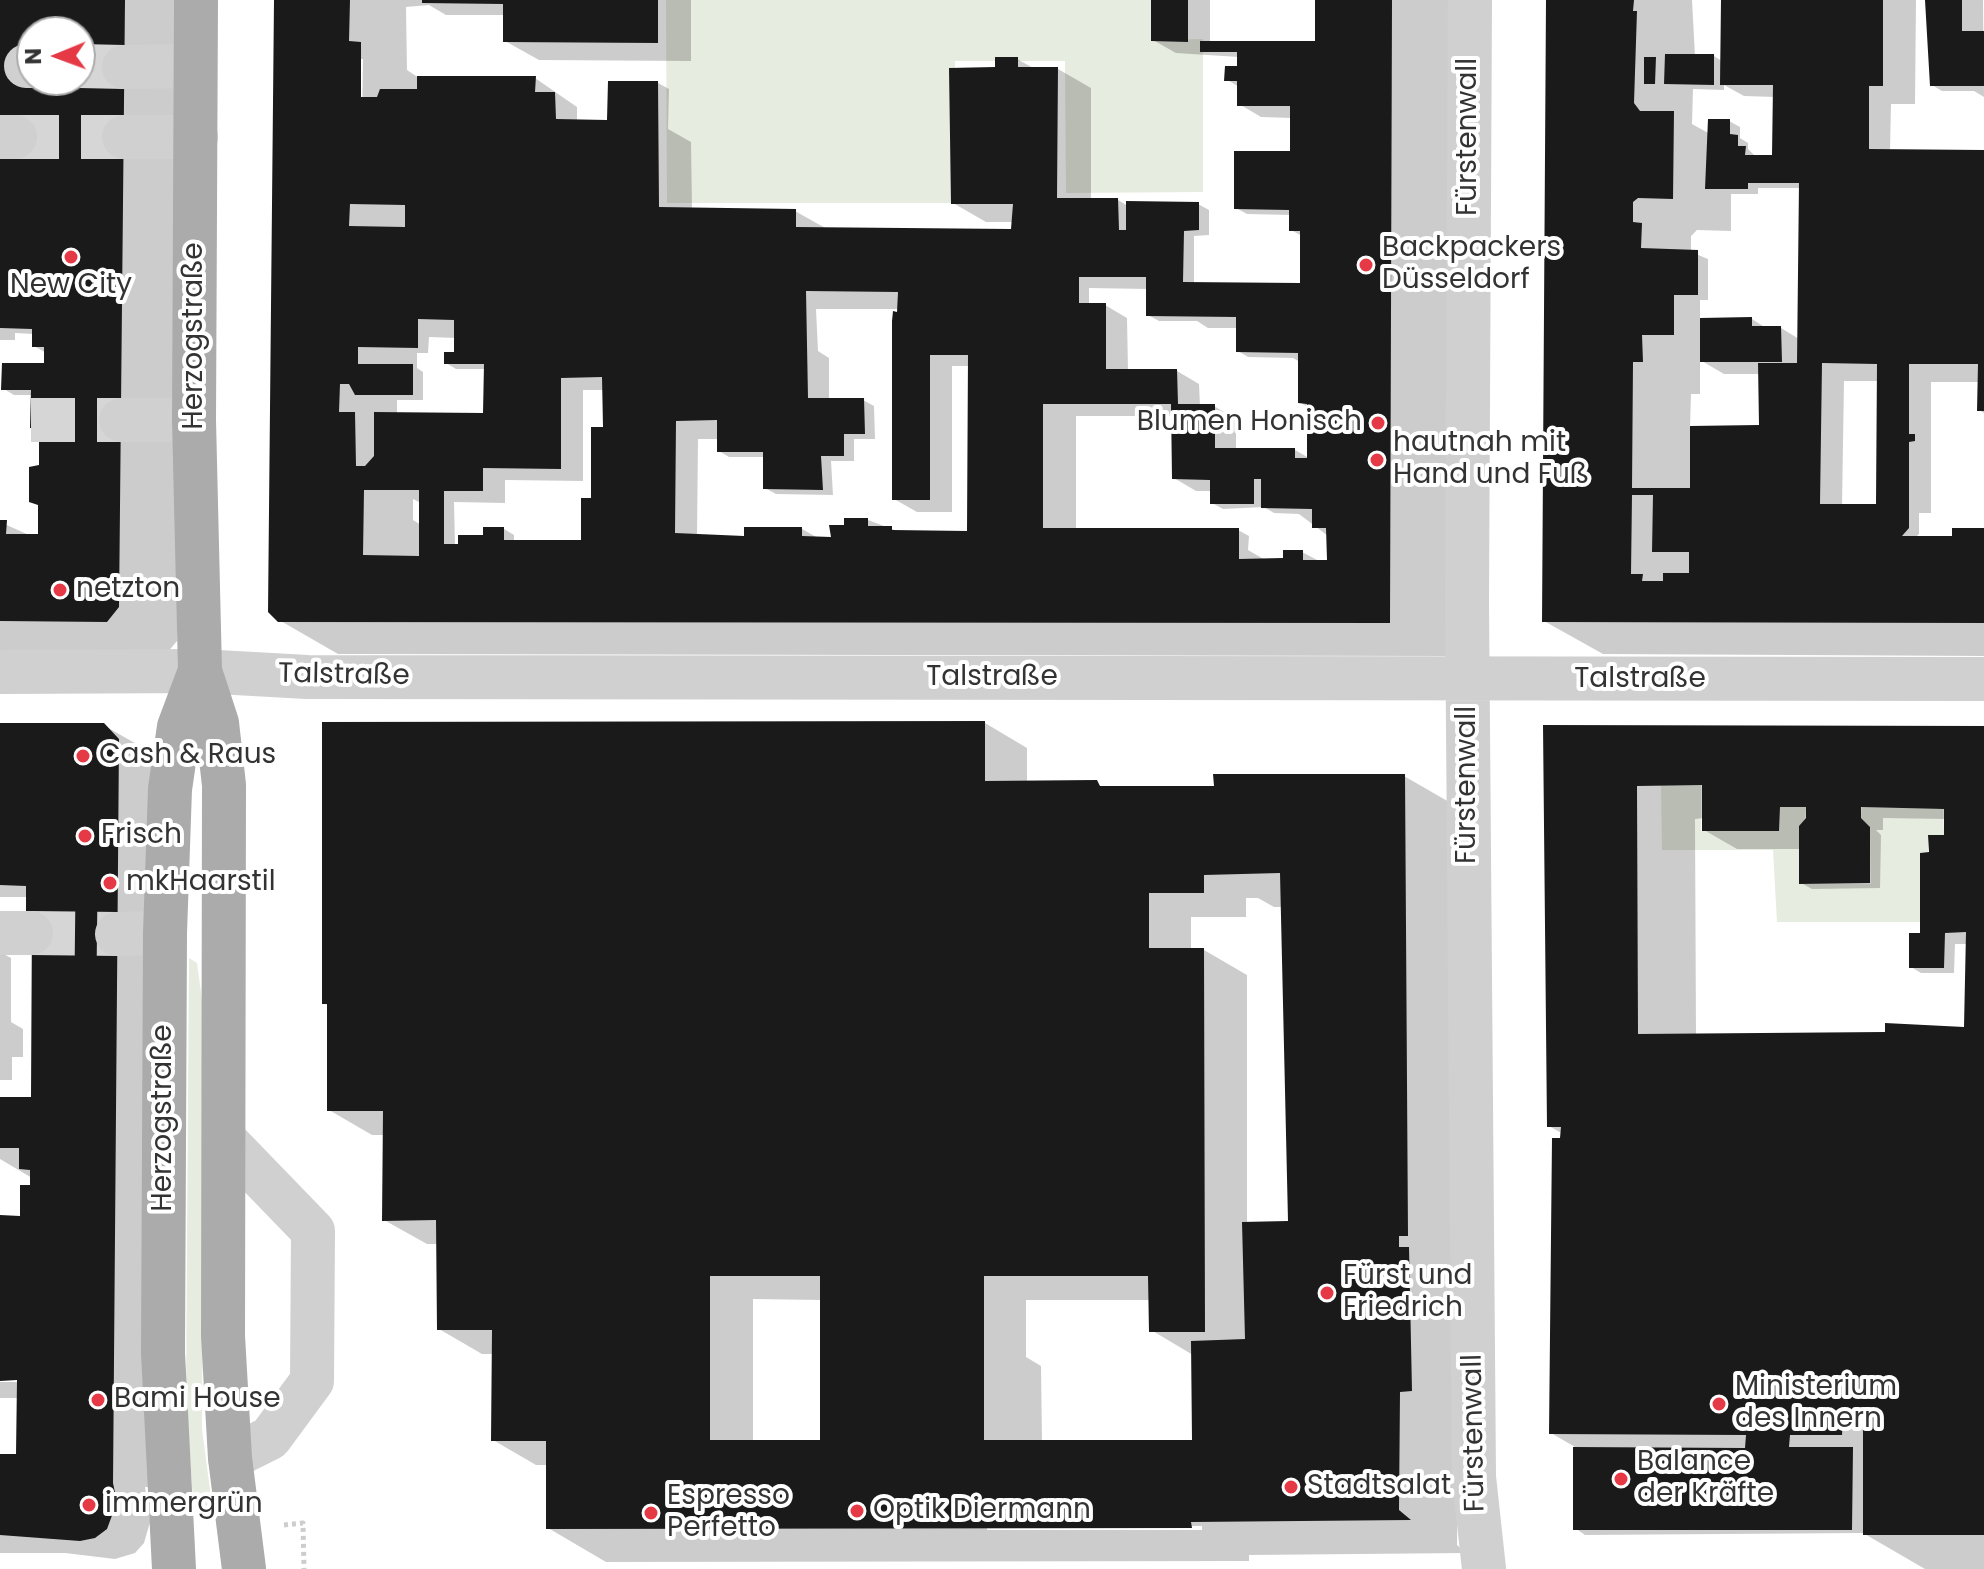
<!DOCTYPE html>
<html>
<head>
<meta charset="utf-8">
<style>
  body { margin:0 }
  #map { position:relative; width:1984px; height:1569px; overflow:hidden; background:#fff; font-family:Poppins,sans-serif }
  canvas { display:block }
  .north { position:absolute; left:16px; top:16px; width:80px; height:80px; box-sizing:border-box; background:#fff; border:2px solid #adadad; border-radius:50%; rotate:269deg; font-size:22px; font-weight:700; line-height:32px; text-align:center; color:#333 }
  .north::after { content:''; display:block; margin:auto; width:28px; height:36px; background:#e63946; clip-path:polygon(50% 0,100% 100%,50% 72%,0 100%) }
</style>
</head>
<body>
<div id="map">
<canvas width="1984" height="1569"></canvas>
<div class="north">N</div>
</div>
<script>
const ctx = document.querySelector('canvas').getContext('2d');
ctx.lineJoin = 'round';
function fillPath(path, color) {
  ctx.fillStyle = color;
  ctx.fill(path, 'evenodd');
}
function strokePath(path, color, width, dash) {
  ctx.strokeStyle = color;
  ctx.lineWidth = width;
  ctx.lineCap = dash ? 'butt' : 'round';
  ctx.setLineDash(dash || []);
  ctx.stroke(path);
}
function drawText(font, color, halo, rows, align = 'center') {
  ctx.font = font + ' Poppins,sans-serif';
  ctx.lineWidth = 8;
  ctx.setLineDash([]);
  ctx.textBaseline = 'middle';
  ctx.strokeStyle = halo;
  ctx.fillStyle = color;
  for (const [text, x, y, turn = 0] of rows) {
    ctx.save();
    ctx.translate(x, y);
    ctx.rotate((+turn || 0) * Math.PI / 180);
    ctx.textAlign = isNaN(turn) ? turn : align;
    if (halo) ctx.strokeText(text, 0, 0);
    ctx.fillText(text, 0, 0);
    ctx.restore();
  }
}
const green = new Path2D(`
  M666 0H1151V40L1203 39V192L1066 193 1065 61H955L956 203H667Z
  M1661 785H1701V831H1779L1780 807H1806L1805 818 1799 826V884H1871L1870 827 1861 818 1862 807 1943 809 1944 835H1928V852L1920 853V922H1777L1773 850H1662Z
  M189 958 197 963 204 1014 202 1429 213 1513 194 1514 186 1397Z`);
const shadow = new Path2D(`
  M0 0H183L177 641 166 654H0V522L29 535 41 536 40 506 31 501 40 467 41 432 32 426 33 395H14L4 389 46 365V353L34 346V334L15 333V340H0ZM32 32H80V80H32Z
  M276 0H691V61L539 60 505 41V15H446L429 5 406 7 407 70 419 78H535L577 107V122H615L658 83 669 89 668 129 691 142 692 209 795 211 827 229 1018 232 1014 222H986L953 203 997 69 1017 59 1035 69H1058L1091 88V200H1118L1128 206 1198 204 1209 210V235L1194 236V284L1302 285V236L1291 230V215L1247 214 1236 208 1292 154V118L1261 117 1239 104V87L1226 79 1239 68V57L1176 53 1153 40V0H1210V43H1317V0H1451L1448 656 338 654 279 620ZM359 59H363L362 120ZM1089 288 1148 289V315L1159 321H1197L1208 328H1238V351L1248 357 1293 358 1300 362V402L1309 408V458L1295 450H1236V419L1214 406H1200L1199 384 1177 371H1128L1127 318 1105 305H1089ZM816 309H899L894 499 917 512H952V366H970L978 532H900L868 520 846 527 833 539 818 538 802 529 746 538 697 537 698 439H719V451L729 457H765V488L776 494 833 495 831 461H854V439H875L874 406 863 400H829V358L818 351ZM429 337 456 338V354L446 363 456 369H486L485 415H397V400H423V372L417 368V353H428ZM583 390H604L605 429 589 542H514V535L504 529 455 546 454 502 505 503V480L583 481ZM1076 416H1173L1174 478 1196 491H1212V503L1223 509 1264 507 1274 513 1299 514 1328 536 1329 562H1321L1302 552 1285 560 1267 561 1248 550 1249 536 1238 530 1076 531ZM413 499 419 502 421 525 413 520Z
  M1548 0H1692L1695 56H1714L1722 61 1723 0H1916L1915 104H1891L1890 151 1984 152V413L1979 410 1980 382H1931V513H1919V534L1915 538H1954L1984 530V656L1603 654 1544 621ZM1724 85 1744 96 1775 97 1774 157H1756L1748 149V143L1740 138V127L1729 121 1710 134 1692 124 1693 89 1724 90ZM1758 188H1801L1799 339 1781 328H1766L1752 319 1700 320V300H1708V259L1691 252V236L1697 230 1731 231V194H1758ZM1700 360 1724 374H1760L1761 427 1690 428 1691 394H1700ZM1844 381H1879L1878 506H1842Z
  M1927 0H1983L1984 97 1974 91H1942L1932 85Z
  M985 723 1027 748V783L1103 788H1215L1404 776 1463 810 1457 1545 1466 1553 1249 1555V1561L606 1562 548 1528V1465H536L493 1440 494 1354H482L439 1329V1244H427L384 1220 385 1135H372L329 1110V1006L324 1003ZM1246 898H1258L1274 907H1283L1290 1223 1247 1224V975L1204 950H1191V917H1246ZM753 1299 822 1300V1442H753ZM1026 1300H1150L1151 1330 1193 1355 1194 1442H1042L1041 1366 1026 1357ZM987 1526H1202V1530H987Z
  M0 725H103L163 759 171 1488 145 1487 150 1522 144 1543 135 1553 115 1559 65 1553H0V1456H18L19 1398H0V1382H28V1378H0V1217L21 1218 32 1187V1178L0 1159V1099H32L34 914 28 897H0Z
  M1545 727 1984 728V1569H1925L1863 1533 1585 1535 1575 1528V1447L1551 1433 1563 1134 1549 1126ZM1704 818V830L1737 849H1801V883L1812 889 1880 888 1881 835 1876 830H1883V818L1946 819V837L1936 854 1928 935 1911 967 1921 973H1954L1955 944H1968L1966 1029 1887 1034 1696 1035 1695 819Z
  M0 952 11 958V1022L23 1029V1057H12V1080H0Z`);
const building = new Path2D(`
  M0 0H125L119 607 107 622 0 621V520H7L6 534H38V505L29 502V467L39 465V428H30L31 390H1L2 363H44V347H32V329L0 328ZM32 32H80V80H32Z
  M274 0H350L349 41 361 42V97H377L380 89H417V76H536L535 92H555L556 119 607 120 608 81H658L659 207 796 209V227L1011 229 1013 204H951L949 68 995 67V57H1018V67H1058L1057 198H1118L1119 230H1126V201L1199 202V230L1184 231 1183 282 1300 283V231H1289V210L1234 209V151H1290V106H1237V81H1224L1225 66H1237V52H1200V41H1315V0H1392L1390 623 278 622 268 612ZM350 204 405 205V227L349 226ZM1079 277H1146V316L1236 317V352L1298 353V403L1307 404V458H1295V448H1215V404H1178L1177 369H1106V303H1079ZM806 291 898 292 897 312 893 311 892 321V500H930V355H968L967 531 892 530V526H868V518H844V525H829L831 537 802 536V527H744V536L675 533 676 421 717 420V452H763V489L823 490 821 456H844V434H865L864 398H808ZM418 319 454 320V352H444V364H484L483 413 374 412V456L365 466H356L355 412H339L340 384H349L355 395H413V364H358V347L418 348ZM602 377 603 427H591V498H581V540H504V527H483V535H458V544H444V491H483V468L561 469V378ZM1043 404H1171L1172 479 1210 480V504H1254V479H1261V508L1312 509V528H1326L1327 560H1303V550H1283V558L1239 559V528H1043ZM364 490H419V556L363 555Z
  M422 0H658V43L503 42V4L422 3Z
  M1151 0H1188V42L1151 41Z
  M1546 0H1634L1633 11H1637L1634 103 1640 111H1674L1673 199 1638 198 1633 202V222L1642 223 1641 248 1698 250V295H1674V335H1642L1643 362H1633L1632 488H1690V426L1759 425 1758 363H1797L1799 183H1748V189H1705L1708 119H1730V134L1738 135V146H1746L1745 155H1772L1773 85H1720L1721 0H1883V86H1869V149L1984 150V411H1977L1978 364H1909V434H1915V441L1909 442V528L1902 536H1952V528H1984V623L1542 622ZM1822 363 1877 364 1876 504H1820ZM1632 495H1653L1652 552H1689V573H1663V581H1642L1643 574H1631Z
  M1925 0H1962V31H1984V86H1930Z
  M1665 54H1714V85L1664 84Z
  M1644 57H1656L1655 84H1644Z
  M1752 317V326H1781L1782 362H1700V318Z
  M985 721V781L1097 780 1100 786H1214L1213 774H1405L1408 1236H1399V1247H1409L1412 1391 1400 1392 1399 1510 1411 1520 1191 1522 1192 1528 546 1529V1441H491L492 1330H437L436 1220 382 1221 383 1111H327V1004H322V722ZM1280 873 1288 1221 1242 1222 1245 1339 1191 1341 1192 1440H984V1276H1148L1149 1332H1205L1204 948H1149V893H1204V875ZM710 1276H820V1440H710Z
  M0 723H104L119 739 113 1483 117 1502 107 1529 95 1538 80 1541 0 1535V1454H16L17 1380 0 1381V1215L20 1216V1185H30V1170L19 1169V1148H0V1097H31L32 912 26 911V886L0 885Z
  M1543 725 1984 726V1535H1863V1413L1853 1420 1843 1419 1842 1435H1790L1789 1447H1853L1852 1530H1573V1447L1745 1448 1746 1435 1549 1434 1552 1138H1560L1561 1127H1547ZM1702 785V831H1779L1780 807H1806V818L1799 826V884L1870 883V827L1861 818V807L1944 809V835H1928L1929 852 1920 853V933H1909V968H1944L1945 933 1966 932 1964 1027 1885 1023V1032L1638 1034 1637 786Z`);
const minorTunnel = new Path2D(`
  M80 66 124 67
  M15 137H124
  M31 420H121
  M31 933 117 934`);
const path = new Path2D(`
  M284 1525 303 1523 304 1569`);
const minor = new Path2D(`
  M1470 0 1467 603 1474 1477 1484 1569
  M26 66H32
  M124 67 195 66
  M0 137H15
  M124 137H196
  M121 420H194
  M0 672 200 671 307 677 1984 679
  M0 933H31
  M117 934 165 933
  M224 1139 313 1231 312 1381 270 1438 230 1458`);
const major = new Path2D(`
  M196 0 194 420 200 671 217 723 224 785 223 1336 230 1458 244 1569
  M174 1569 163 1353 165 933 170 789 179 727 200 671`);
const markers = [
  [71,257,8,"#e63946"],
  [1366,265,8,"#e63946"],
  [1378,423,8,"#e63946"],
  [1377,460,8,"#e63946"],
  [60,590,8,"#e63946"],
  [83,756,8,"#e63946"],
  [85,836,8,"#e63946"],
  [110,883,8,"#e63946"],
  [1327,1293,8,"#e63946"],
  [98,1400,8,"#e63946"],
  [1719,1404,8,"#e63946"],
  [1621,1479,8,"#e63946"],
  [1291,1487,8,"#e63946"],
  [89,1505,8,"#e63946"],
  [857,1511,8,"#e63946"],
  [651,1513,8,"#e63946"]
];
const streetNames = [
  ["Fürstenwall",1469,137,-90],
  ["Herzogstraße",195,336,-90],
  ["Talstraße",344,676,1],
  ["Talstraße",992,678],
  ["Talstraße",1640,680],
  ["Fürstenwall",1468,785,-90],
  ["Herzogstraße",164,1118,-90],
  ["Fürstenwall",1475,1433,-91]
];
const poiNames = [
  ["Backpackers",1382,249],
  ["Düsseldorf",1382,281],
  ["New City",71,286,"center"],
  ["Blumen Honisch",1362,423,"right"],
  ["hautnah mit",1393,444],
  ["Hand und Fuß",1393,476],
  ["netzton",76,590],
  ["Cash & Raus",99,756],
  ["Frisch",101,836],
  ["mkHaarstil",126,883],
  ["Fürst und",1343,1277],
  ["Friedrich",1343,1309],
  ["Ministerium",1735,1388],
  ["des Innern",1735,1420],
  ["Bami House",114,1400],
  ["Balance",1637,1463],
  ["der Kräfte",1637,1495],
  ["Stadtsalat",1307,1487],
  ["Espresso",667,1497],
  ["Perfetto",667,1529],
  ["immergrün",105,1505],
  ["Optik Diermann",873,1511]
];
fillPath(green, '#e6ecdf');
fillPath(shadow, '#0003');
fillPath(building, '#1a1a1a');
strokePath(minorTunnel, '#d6d6d6', 44, [44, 22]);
strokePath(path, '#cdcdcd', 5, [4, 4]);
strokePath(minor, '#d0d0d0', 44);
strokePath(major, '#ababab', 44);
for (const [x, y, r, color] of markers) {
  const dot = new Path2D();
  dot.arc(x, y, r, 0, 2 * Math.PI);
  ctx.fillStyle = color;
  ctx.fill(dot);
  strokePath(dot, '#fff', 3);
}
drawText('28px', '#333', '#fff', streetNames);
drawText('28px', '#333', '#fff', poiNames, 'left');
</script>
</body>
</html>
